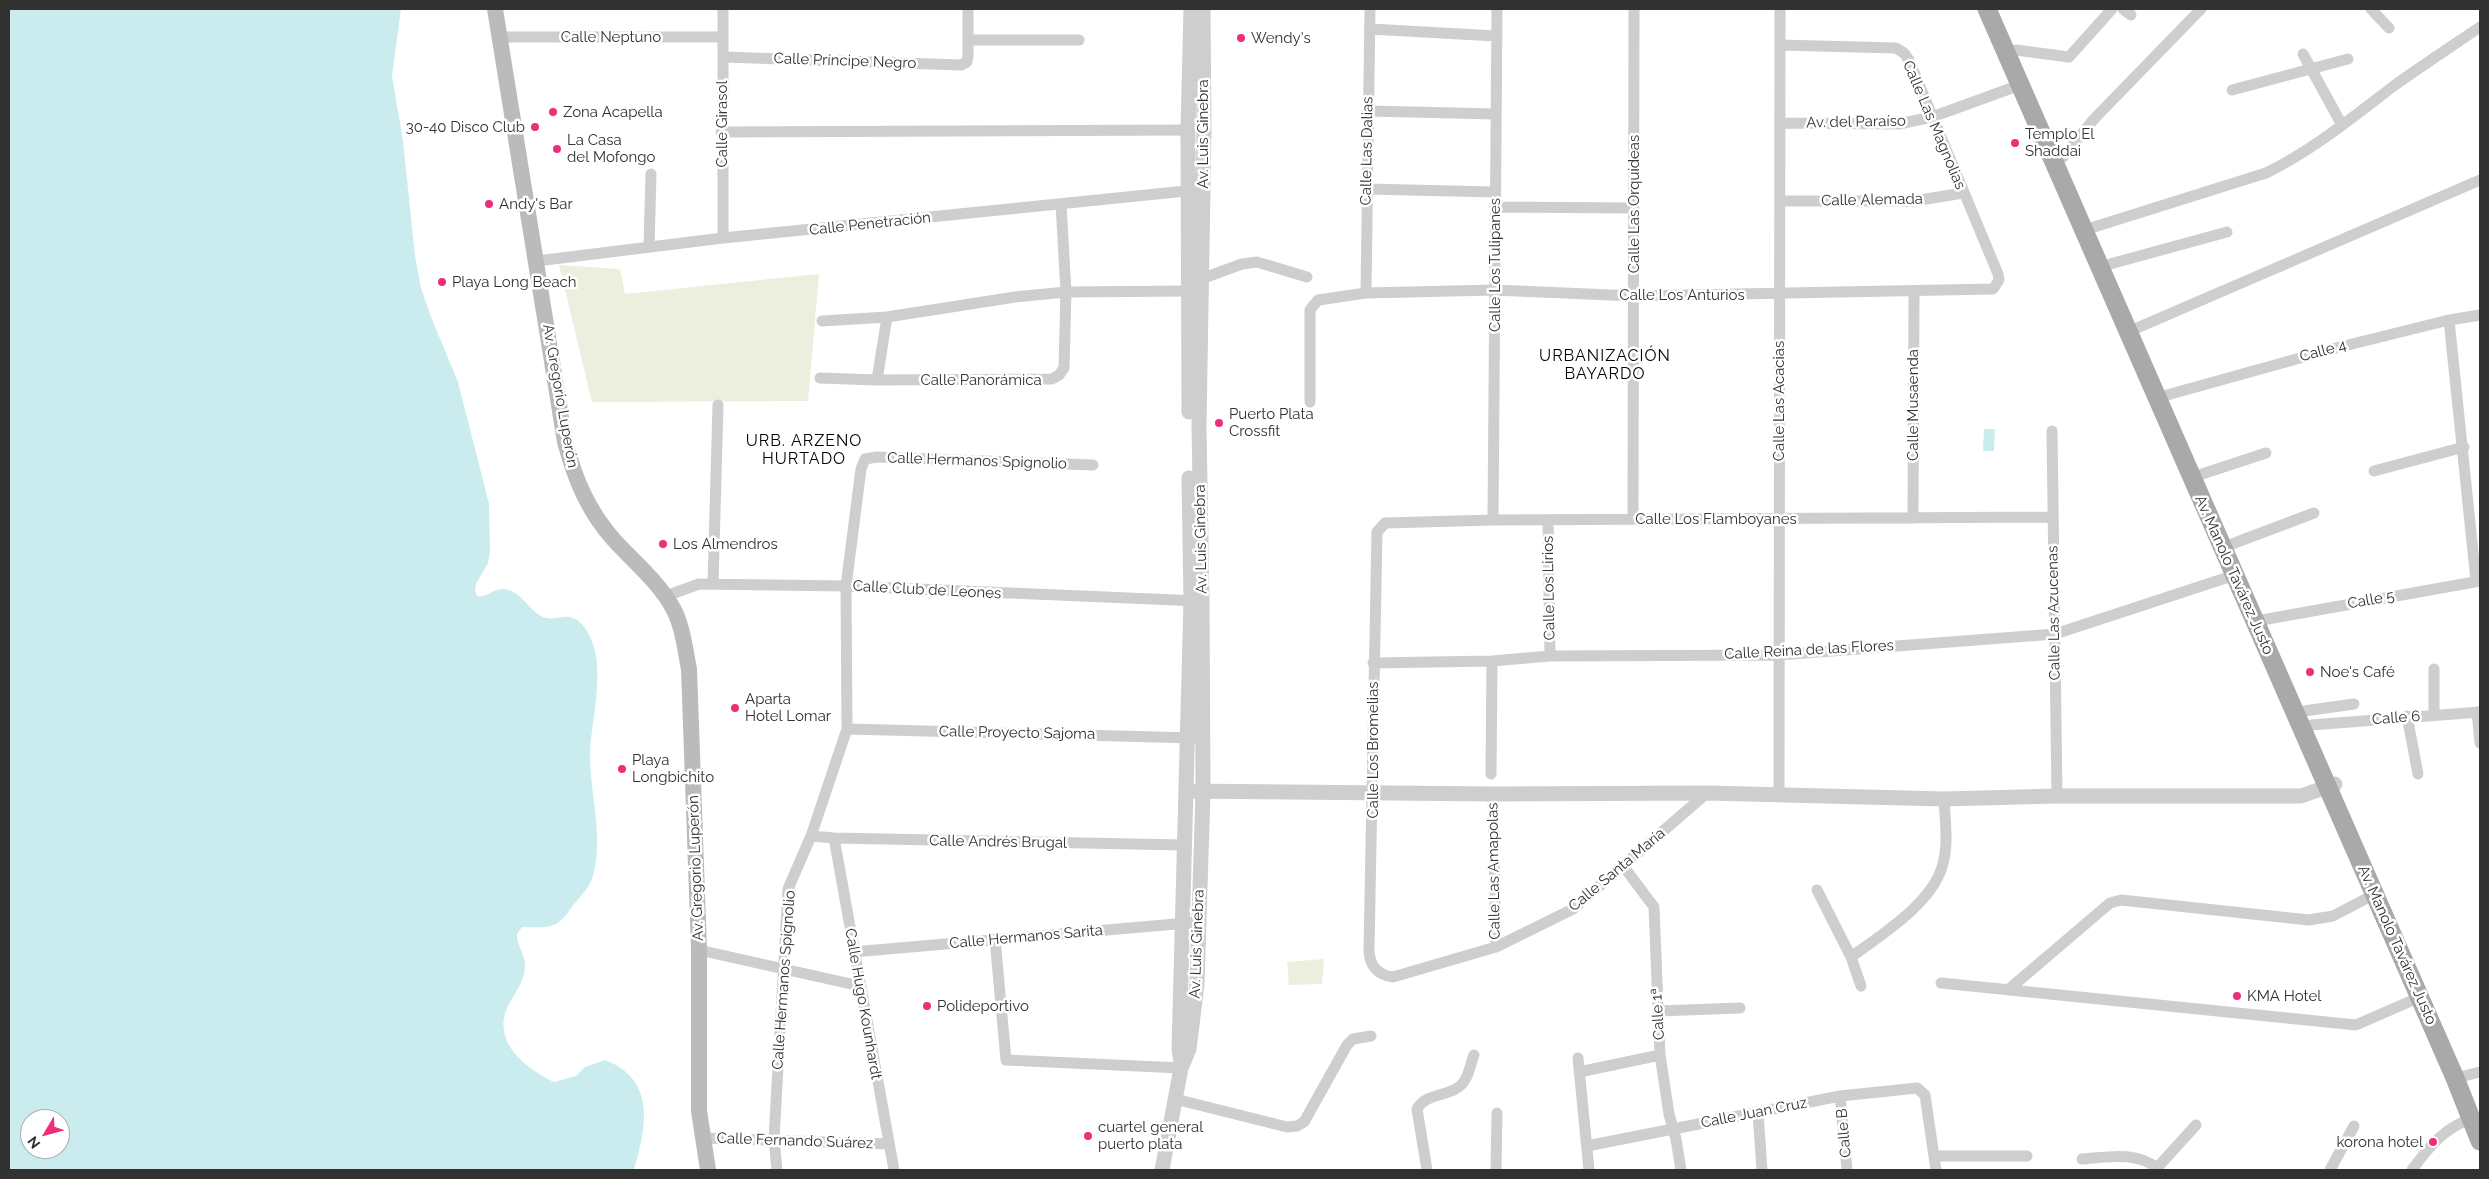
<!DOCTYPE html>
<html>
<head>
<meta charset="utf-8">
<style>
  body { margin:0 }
  #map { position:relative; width:2489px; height:1179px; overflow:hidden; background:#fff; font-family:Raleway,sans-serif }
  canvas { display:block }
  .frame { position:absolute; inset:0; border:10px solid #313131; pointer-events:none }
  .north { position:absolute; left:20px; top:1109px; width:50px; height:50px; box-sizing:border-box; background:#fff; border:1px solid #adadad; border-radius:50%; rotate:233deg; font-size:14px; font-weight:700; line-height:20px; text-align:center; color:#313131 }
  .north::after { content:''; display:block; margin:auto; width:18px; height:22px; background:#ec2e7b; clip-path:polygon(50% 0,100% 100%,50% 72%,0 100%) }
</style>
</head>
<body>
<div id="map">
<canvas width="2489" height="1179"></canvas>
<div class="frame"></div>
<div class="north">N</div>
</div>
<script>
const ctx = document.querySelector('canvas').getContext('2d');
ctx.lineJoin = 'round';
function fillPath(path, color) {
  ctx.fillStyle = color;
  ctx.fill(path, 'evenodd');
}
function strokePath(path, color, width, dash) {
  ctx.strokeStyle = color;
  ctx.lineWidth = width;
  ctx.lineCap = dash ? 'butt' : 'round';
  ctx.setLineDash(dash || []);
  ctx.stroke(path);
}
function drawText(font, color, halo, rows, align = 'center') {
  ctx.font = font + ' Raleway,sans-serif';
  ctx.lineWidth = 5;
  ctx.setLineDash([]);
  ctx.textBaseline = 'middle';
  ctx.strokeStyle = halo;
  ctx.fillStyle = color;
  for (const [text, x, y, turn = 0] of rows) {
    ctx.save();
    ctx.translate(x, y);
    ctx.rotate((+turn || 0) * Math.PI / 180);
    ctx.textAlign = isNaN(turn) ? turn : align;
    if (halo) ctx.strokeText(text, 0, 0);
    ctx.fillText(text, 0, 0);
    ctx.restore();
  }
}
const green = new Path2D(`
  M559 265 620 269 625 294 819 274 808 401 592 402Z
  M1324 959 1322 984 1289 985 1287 962Z`);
const water = new Path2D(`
  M9 9H401L392 76 403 141 415 256 421 288 431 317 458 382 489 504 490 551 488 563 476 584 475 591 477 596C486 598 493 589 502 589 519 588 528 609 541 616 558 625 568 606 585 628 609 661 591 718 590 755 590 795 604 836 593 876 590 886 581 896 574 904 569 911 563 920 556 924 546 929 533 927 522 927L517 934C516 945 526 955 525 967 525 981 514 994 508 1006 491 1041 525 1068 554 1082L576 1076 585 1067 605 1060C657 1080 646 1128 634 1170H9ZM30 1119H60V1149H30Z
  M1984 429H1995L1994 451H1983Z`);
const minor = new Path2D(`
  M2123 9 2131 15
  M2371 9 2389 28
  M1370 29 1496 36
  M500 37H723
  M968 40H1079
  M2016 50 2069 57 2112 9
  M2303 54 2342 125
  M723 57 961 65 967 62 968 56V9
  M2232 90 2348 59
  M1368 111 1496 114
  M1780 123 1899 124 1932 117 2020 85
  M721 132 1188 130
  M2063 157 2094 119 2201 9
  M1367 189 1495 192
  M1780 201H1914L1963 193
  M1495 207 1634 208
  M2094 227 2266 173C2313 150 2353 117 2395 85 2423 65 2452 46 2480 27
  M723 238V9
  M649 247 651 174
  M537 261 723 238 1196 190
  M2110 264 2227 232
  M1201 279 1242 264 1257 262 1307 277
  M1366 293 1370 9
  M2449 320 2476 581
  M822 321 887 317 1015 297 1066 292 1188 291
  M2137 328 2480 180
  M820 378 877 380 1052 379 1059 375 1064 368 1066 292 1061 204
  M877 380 887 317
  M2167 395 2336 348 2449 320 2480 315
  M1310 402V310L1318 300 1325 299 1366 293 1494 290 1634 296 1993 289 1999 280 1998 274 1909 60 1904 53 1896 48 1780 45
  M2052 431 2057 796
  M2374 471 2464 447
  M2202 474 2266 453
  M1913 518 1914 292
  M1633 519 1634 9
  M1493 520 1497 9
  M1548 520 1550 656
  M2232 544 2314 513
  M713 584 718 405
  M666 596 699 584 846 586 1199 601
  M2262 620 2480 581
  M1373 663 1492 661 1550 656 1779 655 2055 634 2235 575
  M2434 669V715
  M2304 711 2354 704
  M2477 712 2480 743
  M2407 716 2418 774
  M2311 725 2480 712
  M847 729 1195 738
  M1491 774 1492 661
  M1707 793 1573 909 1496 947 1393 977C1377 975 1369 965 1369 949L1377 532 1385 523 1493 520 2053 517
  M1493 794 1496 947
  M1779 794 1780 9
  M811 836 834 838 1184 845
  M834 838 894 1170
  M1624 867 1654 907 1660 1055 1669 1114 1676 1139 1681 1170
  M1817 890 1851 957 1861 986
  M995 939 1006 1060 1181 1068
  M699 950 860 986
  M853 952 1199 922
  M1851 957C1881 935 1931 904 1942 867 1949 846 1945 820 1944 799
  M1941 983 2356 1025 2420 997
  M2008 990 2110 903 2121 900 2309 920 2333 916 2375 894
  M1658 1011 1740 1008
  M1578 1058 1589 1170
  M1579 1072 1660 1055
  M2464 1076 2480 1072
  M1840 1096 1847 1170
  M1175 1099 1287 1127 1297 1126 1304 1122 1347 1045 1353 1039 1371 1036
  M1758 1113 1762 1170
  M702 1138 889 1144
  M1587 1146 1840 1096 1917 1088 1925 1095 1936 1170
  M1934 1156H2027
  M2082 1159C2108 1157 2136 1151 2157 1168V1170
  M2157 1168 2196 1125
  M777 1170 774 1139 788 889 811 836 847 729 846 586 861 469 865 459 877 457 1093 465
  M1427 1170 1417 1109C1427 1090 1456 1099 1466 1078 1470 1071 1471 1062 1474 1055
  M1496 1170 1497 1113
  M2330 1170 2354 1126
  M2412 1170C2430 1145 2446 1126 2476 1117`);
const tertiary = new Path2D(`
  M1189 412 1188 130 1191 9
  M1186 791 1493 794 1707 793 1944 799 2057 796H2301L2335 784
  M1181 1062 1179 1050 1191 601 1189 478
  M1162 1170 1181 1068 1189 1049 1197 984 1203 792 1202 601 1199 425 1204 129 1203 9`);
const secondary = new Path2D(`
  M495 9 565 442C575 479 588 511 614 540 634 562 660 583 674 610 683 628 685 649 689 669L699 950V1111L708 1170`);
const primary = new Path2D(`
  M1987 9 2455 1078 2480 1141`);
const markers = [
  [1241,38,5,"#ec2e7b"],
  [553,112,5,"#ec2e7b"],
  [535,127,5,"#ec2e7b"],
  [2015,143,5,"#ec2e7b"],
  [557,149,5,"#ec2e7b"],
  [489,204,5,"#ec2e7b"],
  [442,282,5,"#ec2e7b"],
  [1219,423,5,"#ec2e7b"],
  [663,544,5,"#ec2e7b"],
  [2310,672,5,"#ec2e7b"],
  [735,708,5,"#ec2e7b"],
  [622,769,5,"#ec2e7b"],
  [2237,996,5,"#ec2e7b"],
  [927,1006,5,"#ec2e7b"],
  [1088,1136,5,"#ec2e7b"],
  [2433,1142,5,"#ec2e7b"]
];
const streetNames = [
  ["Calle Neptuno",611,37],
  ["Calle Príncipe Negro",845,61,2],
  ["Av. del Paraíso",1856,122,-1],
  ["Calle Girasol",722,124,-90],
  ["Calle Las Magnolias",1934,125,67],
  ["Av. Luis Ginebra",1203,134,-90],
  ["Calle Las Dalias",1367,151,-89],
  ["Calle Alemada",1872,200,-1],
  ["Calle Las Orquídeas",1634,204,-90],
  ["Calle Penetración",870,224,-6],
  ["Calle Los Tulipanes",1495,265,-90],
  ["Calle Los Anturios",1682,295],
  ["Calle 4",2323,351,-15],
  ["Calle Panorámica",981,380],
  ["Av. Gregorio Luperón",560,396,80],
  ["Calle Las Acacias",1779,401,-90],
  ["Calle Musaenda",1913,405,-90],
  ["Calle Hermanos Spignolio",977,461,2],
  ["Calle Los Flamboyanes",1716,519],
  ["Av. Luis Ginebra",1201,539,-91],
  ["Av. Manolo Tavárez Justo",2234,575,66],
  ["Calle Los Lirios",1549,588,-91],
  ["Calle Club de Leones",927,590,3],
  ["Calle 5",2371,600,-10],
  ["Calle Las Azucenas",2054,613,-91],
  ["Calle Reina de las Flores",1809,650,-3],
  ["Calle 6",2396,718,-4],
  ["Calle Proyecto Sajoma",1017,733,1],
  ["Calle Los Bromelias",1373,750,-90],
  ["Calle Andrés Brugal",998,842,1],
  ["Av. Gregorio Luperón",696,868,-92],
  ["Calle Santa María",1617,870,-40],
  ["Calle Las Amapolas",1494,871,-91],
  ["Calle Hermanos Sarita",1026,937,-5],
  ["Av. Luis Ginebra",1197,944,-88],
  ["Av. Manolo Tavárez Justo",2397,945,66],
  ["Calle Hermanos Spignolio",784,980,-86],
  ["Calle Hugo Kounhardt",863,1004,80],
  ["Calle 1ª",1658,1014,-93],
  ["Calle Juan Cruz",1754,1113,-11],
  ["Calle B",1844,1133,-95],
  ["Calle Fernando Suárez",795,1141,2]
];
const poiNames = [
  ["Wendy's",1251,38],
  ["Zona Acapella",563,112],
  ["30-40 Disco Club",525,127,"right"],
  ["Templo El",2025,134],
  ["Shaddai",2025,151],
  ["La Casa",567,140],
  ["del Mofongo",567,157],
  ["Andy's Bar",499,204],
  ["Playa Long Beach",452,282],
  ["Puerto Plata",1229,414],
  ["Crossfit",1229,431],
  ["Los Almendros",673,544],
  ["Noe's Café",2320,672],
  ["Aparta",745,699],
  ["Hotel Lomar",745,716],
  ["Playa",632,760],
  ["Longbichito",632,777],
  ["KMA Hotel",2247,996],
  ["Polideportivo",937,1006],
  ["cuartel general",1098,1127],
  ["puerto plata",1098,1144],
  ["korona hotel",2423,1142,"right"]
];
const neighbourhoodNames = [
  ["URBANIZACIÓN",1605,356],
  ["BAYARDO",1605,374],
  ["URB. ARZENO",804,441],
  ["HURTADO",804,459]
];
fillPath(green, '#eceede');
fillPath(water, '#caecee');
strokePath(minor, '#cecece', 11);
strokePath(tertiary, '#cecece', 15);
strokePath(secondary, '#bbb', 16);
strokePath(primary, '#a9a9a9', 19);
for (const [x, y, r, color] of markers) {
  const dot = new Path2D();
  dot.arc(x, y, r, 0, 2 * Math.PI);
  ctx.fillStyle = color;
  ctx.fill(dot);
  strokePath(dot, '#fff', 2);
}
drawText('15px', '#313131', '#fff', streetNames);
drawText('15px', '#313131', '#fff', poiNames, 'left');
ctx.letterSpacing = '1px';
drawText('16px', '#000', '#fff', neighbourhoodNames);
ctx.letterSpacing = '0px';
</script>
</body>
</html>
